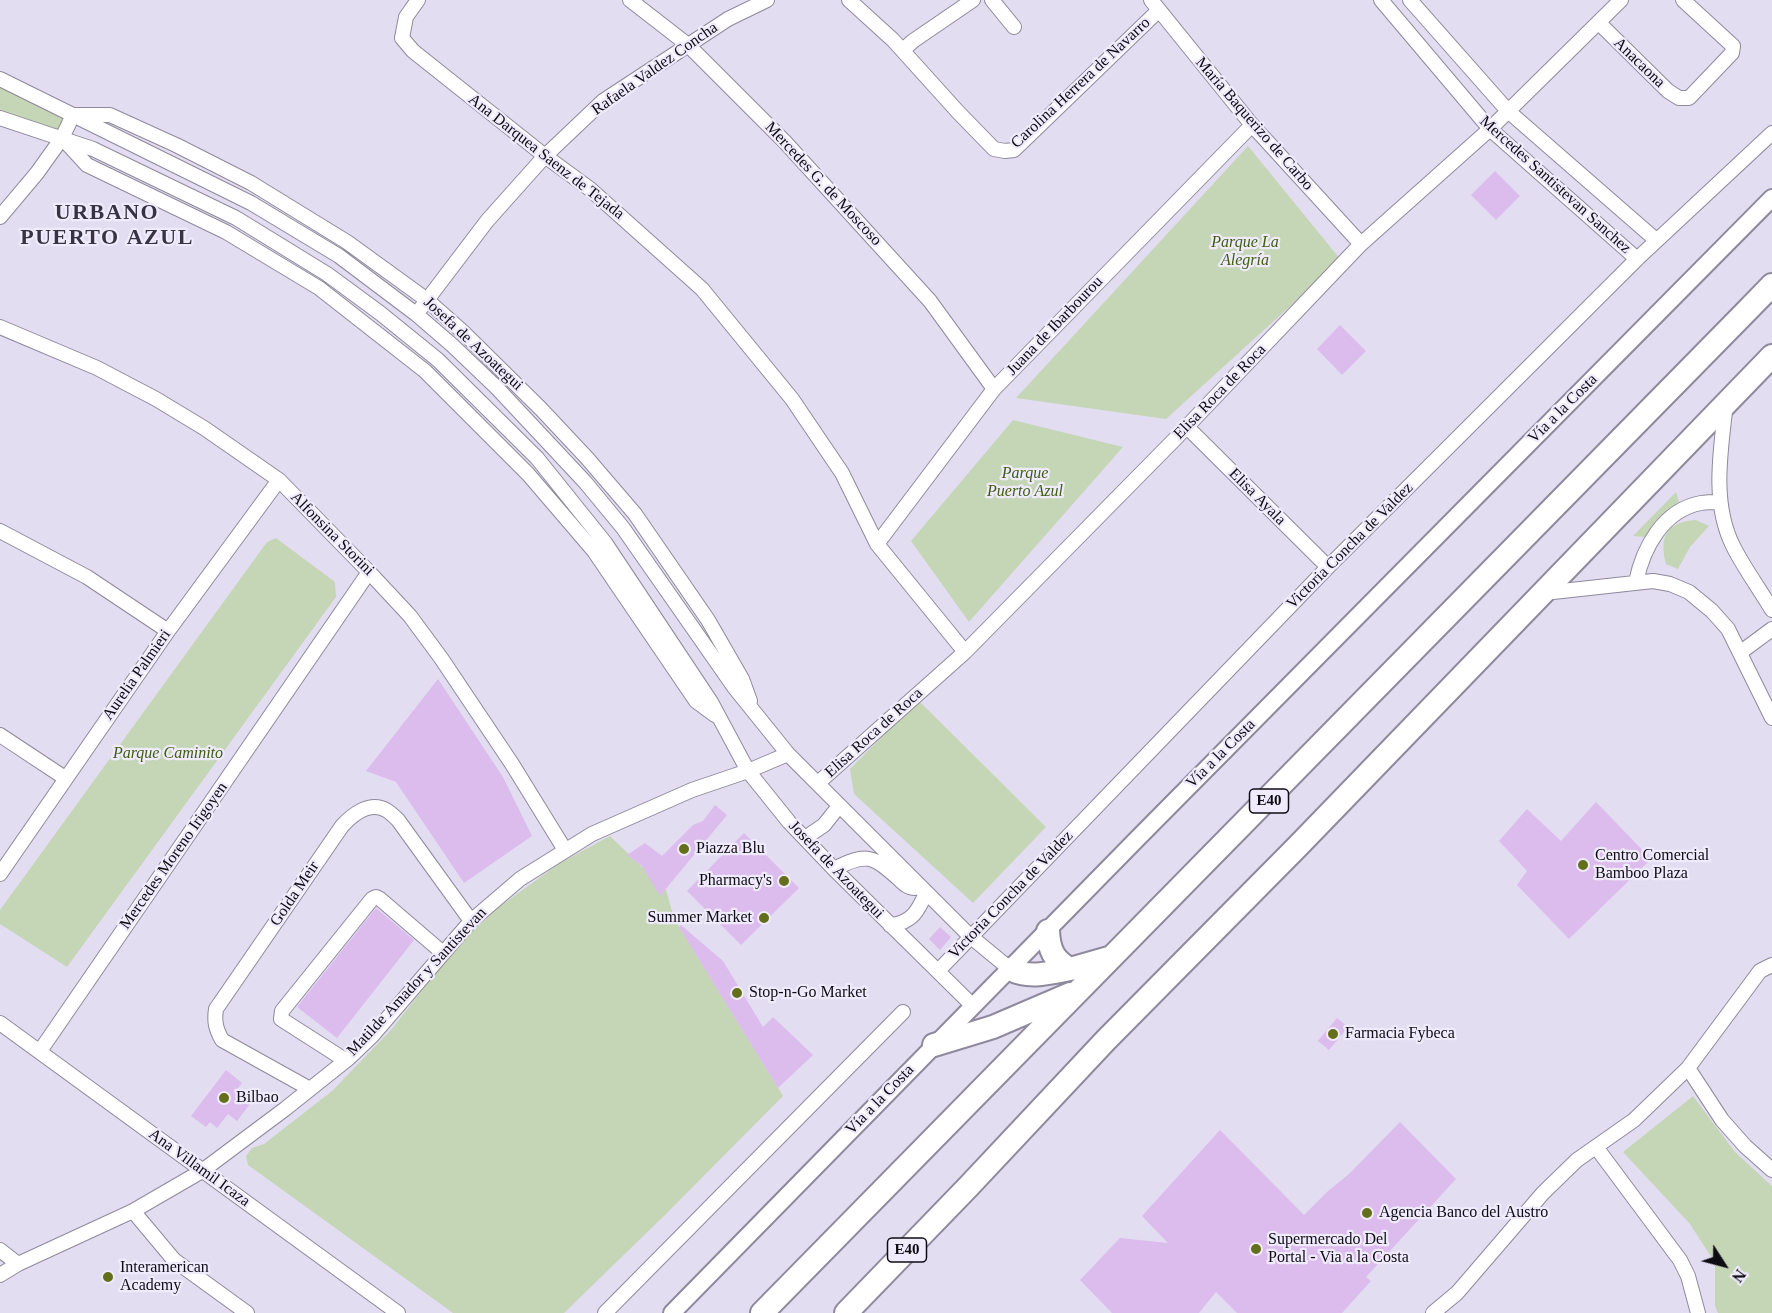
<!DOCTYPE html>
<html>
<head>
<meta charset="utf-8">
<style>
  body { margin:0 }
  #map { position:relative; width:1772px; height:1313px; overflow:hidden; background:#e3ddf2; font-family:"Times New Roman",serif }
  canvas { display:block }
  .north { position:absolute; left:1694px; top:1235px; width:60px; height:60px; -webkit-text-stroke:4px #f0ebfc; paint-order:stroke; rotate:126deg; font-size:16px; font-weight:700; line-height:24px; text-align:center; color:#0e0c13 }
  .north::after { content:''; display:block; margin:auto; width:21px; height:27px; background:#0e0c13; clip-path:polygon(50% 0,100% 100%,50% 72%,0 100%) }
</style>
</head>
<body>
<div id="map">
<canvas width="1772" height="1313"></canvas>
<div class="north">N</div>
</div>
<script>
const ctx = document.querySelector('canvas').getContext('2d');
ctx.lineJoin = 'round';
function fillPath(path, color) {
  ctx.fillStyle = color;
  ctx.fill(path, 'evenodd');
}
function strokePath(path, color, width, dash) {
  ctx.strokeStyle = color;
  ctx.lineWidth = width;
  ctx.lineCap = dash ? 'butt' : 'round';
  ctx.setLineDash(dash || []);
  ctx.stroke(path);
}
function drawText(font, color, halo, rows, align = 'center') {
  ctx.font = font + ' "Times New Roman",serif';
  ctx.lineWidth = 4.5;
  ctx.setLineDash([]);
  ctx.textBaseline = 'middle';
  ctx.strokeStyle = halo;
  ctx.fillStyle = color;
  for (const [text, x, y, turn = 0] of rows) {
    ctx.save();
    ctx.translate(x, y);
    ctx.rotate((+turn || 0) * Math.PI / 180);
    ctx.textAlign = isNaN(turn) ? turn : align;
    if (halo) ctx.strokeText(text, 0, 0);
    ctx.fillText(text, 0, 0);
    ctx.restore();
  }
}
const green = new Path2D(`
  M0 84 72 117 64 134 0 112Z
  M1248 146 1341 260 1166 419 1016 398Z
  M1013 420 1123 447 969 622 911 541Z
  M1676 492 1679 502 1645 537 1633 536Z
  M1696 520 1709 526 1690 547 1678 569 1666 564C1659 537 1666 522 1696 520Z
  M276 538 335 582 336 597 67 967 0 924V910L267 542Z
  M918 700 1046 827 973 903 854 794 850 769Z
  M610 836 666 890 674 918 783 1096 666 1214 564 1313H453L248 1165 246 1156 252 1148 264 1144 332 1091 391 1030 458 944 499 907 560 863Z
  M1693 1096 1735 1152 1772 1186V1313H1718L1715 1306V1263L1690 1224 1623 1152Z`);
const building = new Path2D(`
  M1495 171 1520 196 1496 220 1471 195Z
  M1340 325 1366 351 1342 375 1317 349Z
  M438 679 503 777 532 836 464 883 396 782 366 771Z
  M1596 802 1651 859 1569 939 1517 885 1527 871 1499 841 1527 809 1561 841Z
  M715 805 727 815 660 896 642 866 627 855 645 843 662 856 693 825 703 821Z
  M744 833 799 888 741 945 687 891Z
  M376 908 414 940 337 1038 297 1007Z
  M681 925 723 961 763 1027 773 1017 813 1055 778 1088 679 927Z
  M940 927 951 937 940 950 929 939Z
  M1337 1018 1348 1027 1329 1050 1318 1041Z
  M226 1070 242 1083 235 1092 250 1104 237 1121 228 1114 217 1128 210 1122 206 1127 191 1116Z
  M1400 1122 1456 1179 1366 1277 1371 1281 1342 1313H1237L1216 1292 1199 1313H1112L1080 1280 1120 1238 1168 1243 1142 1216 1220 1130 1304 1215 1327 1192 1349 1174Z`);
const minor = new Path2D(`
  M418 0 406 17 402 38 413 51 545 156 590 189 702 289 792 399 842 473 877 544 965 652
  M630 0 688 45 785 142 930 301 994 389
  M849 0 893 40 958 112 994 149 1005 151 1014 150 1158 11
  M992 0 1014 27
  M1151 0 1252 125 1361 244
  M1381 0 1490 129 1637 259
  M1410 0 1508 111 1656 240
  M1599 23 1668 91 1679 98H1689L1732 53 1733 46 1683 0
  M903 50 913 41 973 0
  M0 79 251 203 339 256 416 314 452 345 497 388 585 482 623 528 734 687 788 754 970 936 1010 969
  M0 118 93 149 236 218 327 274 380 313 438 360 537 458 606 544 711 702 748 771 789 822 834 869 973 1006
  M64 140 87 165 226 232 319 288 425 371 528 474 594 551 696 701 715 715
  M0 217 37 173 62 138 73 115H110L176 145 251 183 347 242 427 300 463 332 541 409 587 458 635 514 708 620 742 679 750 701
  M421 308 487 221 545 156 603 101 728 19 767 0
  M0 327 97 368 156 399 204 428 279 480 369 572 410 616 441 658 512 764 565 850
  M1726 403C1721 449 1711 502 1733 546 1744 568 1759 588 1772 610
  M1187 427 1328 567
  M0 531 87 577 168 631
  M877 544 994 389 1252 125
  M1636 582C1643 548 1663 510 1701 503 1707 502 1714 502 1720 502
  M1544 593 1653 581 1670 584 1689 592 1712 611 1728 629 1772 718
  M1741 652 1772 629
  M0 735 65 778
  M818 783 965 652 1176 438 1361 244 1490 129 1621 0
  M805 838 824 825 839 806
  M834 869C867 852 873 856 899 879 904 884 908 888 915 888
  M0 874 168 631 279 480
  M890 925C912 923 918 911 926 893
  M938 971 1328 567 1637 259 1772 133
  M0 1023 398 1313
  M40 1051 369 572
  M345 1060 281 1019 282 1011 372 899 376 897 380 899 443 953
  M1688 1068 1722 1120 1745 1146 1772 1170
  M310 1089 222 1040C216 1029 214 1022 216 1009L342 826C353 814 370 801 386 810 391 813 395 817 398 820L471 921
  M1596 1147 1680 1260 1688 1276 1698 1313
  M133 1211 174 1260 247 1313
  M0 1250 18 1264
  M0 1275 18 1264 133 1211 202 1171 285 1109 349 1058 372 1036 471 921 520 879 592 834 692 790 748 771 788 754
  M605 1313 903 1012
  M1433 1313 1457 1293 1543 1193 1577 1160 1634 1120 1688 1068 1760 971 1772 965`);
const tertiary = new Path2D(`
  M672 1313 1137 839 1772 198`);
const trunk = new Path2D(`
  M1048 931C1049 949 1053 960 1070 969L1112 957
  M1010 969C1029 979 1050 973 1070 969
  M934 1045 993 1027 1070 994
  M762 1313C1101 972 1437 629 1772 285
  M846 1313 968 1187 1106 1040 1298 846 1772 356`);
const markers = [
  [684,849,6,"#636f1a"],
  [1583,865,6,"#636f1a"],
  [784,881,6,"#636f1a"],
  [764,918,6,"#636f1a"],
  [737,993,6,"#636f1a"],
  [1333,1034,6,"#636f1a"],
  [224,1098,6,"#636f1a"],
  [1367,1213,6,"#636f1a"],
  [1256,1249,6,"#636f1a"],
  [108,1277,6,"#636f1a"]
];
const shields = [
  [1269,801,39],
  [907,1250,39]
];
const shieldNames = [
  ["E40",1269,801],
  ["E40",907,1250]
];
const streetNames = [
  ["Anacaona",1639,63,44],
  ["Rafaela Valdez Concha",655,69,-35],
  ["Carolina Herrera de Navarro",1081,83,-43],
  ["María Baquerizo de Carbo",1254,124,49],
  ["Ana Darquea Saenz de Tejada",546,157,38],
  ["Mercedes G. de Moscoso",823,184,47],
  ["Mercedes Santistevan Sanchez",1555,185,42],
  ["Juana de Ibarbourou",1055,326,-46],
  ["Josefa de Azoategui",473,344,43],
  ["Elisa Roca de Roca",1220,392,-46],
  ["Vía a la Costa",1563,409,-45],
  ["Elisa Ayala",1257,497,45],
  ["Alfonsina Storini",332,534,45],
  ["Victoria Concha de Valdez",1350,546,-45],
  ["Aurelia Palmieri",137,675,-55],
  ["Elisa Roca de Roca",874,733,-42],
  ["Vía a la Costa",1221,754,-45],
  ["Mercedes Moreno Irigoyen",174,856,-55],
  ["Josefa de Azoategui",836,870,46],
  ["Golda Meir",295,894,-56],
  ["Victoria Concha de Valdez",1011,895,-46],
  ["Matilde Amador y Santistevan",417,982,-47],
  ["Vía a la Costa",880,1100,-46],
  ["Ana Villamil Icaza",199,1168,36]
];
const parkNames = [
  ["Parque La",1245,243],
  ["Alegría",1245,261],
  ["Parque",1025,474],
  ["Puerto Azul",1025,492],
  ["Parque Caminito",168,754]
];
const poiNames = [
  ["Piazza Blu",696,849],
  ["Centro Comercial",1595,856],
  ["Bamboo Plaza",1595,874],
  ["Pharmacy's",772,881,"right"],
  ["Summer Market",752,918,"right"],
  ["Stop-n-Go Market",749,993],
  ["Farmacia Fybeca",1345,1034],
  ["Bilbao",236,1098],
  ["Agencia Banco del Austro",1379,1213],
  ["Supermercado Del",1268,1240],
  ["Portal - Via a la Costa",1268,1258],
  ["Interamerican",120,1268],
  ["Academy",120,1286]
];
const districtNames = [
  ["URBANO",107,213],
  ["PUERTO AZUL",107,238]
];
fillPath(green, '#c5d6b6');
fillPath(building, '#dcbbed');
strokePath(minor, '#8e899c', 16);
strokePath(tertiary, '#8e899c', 20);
strokePath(trunk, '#8e899c', 26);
strokePath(minor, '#fff', 14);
strokePath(tertiary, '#fff', 16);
strokePath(trunk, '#fff', 22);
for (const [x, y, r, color] of markers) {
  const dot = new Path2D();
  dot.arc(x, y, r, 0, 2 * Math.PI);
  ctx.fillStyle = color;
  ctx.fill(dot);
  strokePath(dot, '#f0ebfc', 2);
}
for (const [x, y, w] of shields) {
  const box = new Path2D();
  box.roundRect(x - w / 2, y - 12, w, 24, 4.5);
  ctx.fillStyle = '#f0ebfc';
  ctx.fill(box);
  strokePath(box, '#0e0c13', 1.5);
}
drawText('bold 15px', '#0e0c13', null, shieldNames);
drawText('16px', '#0e0c13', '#f0ebfc', streetNames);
drawText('italic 16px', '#3d5d11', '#f0ebfc', parkNames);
drawText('16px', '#0e0c13', '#f0ebfc', poiNames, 'left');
ctx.letterSpacing = '1.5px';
drawText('bold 22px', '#373343', '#f0ebfc', districtNames);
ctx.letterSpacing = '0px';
</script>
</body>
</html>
